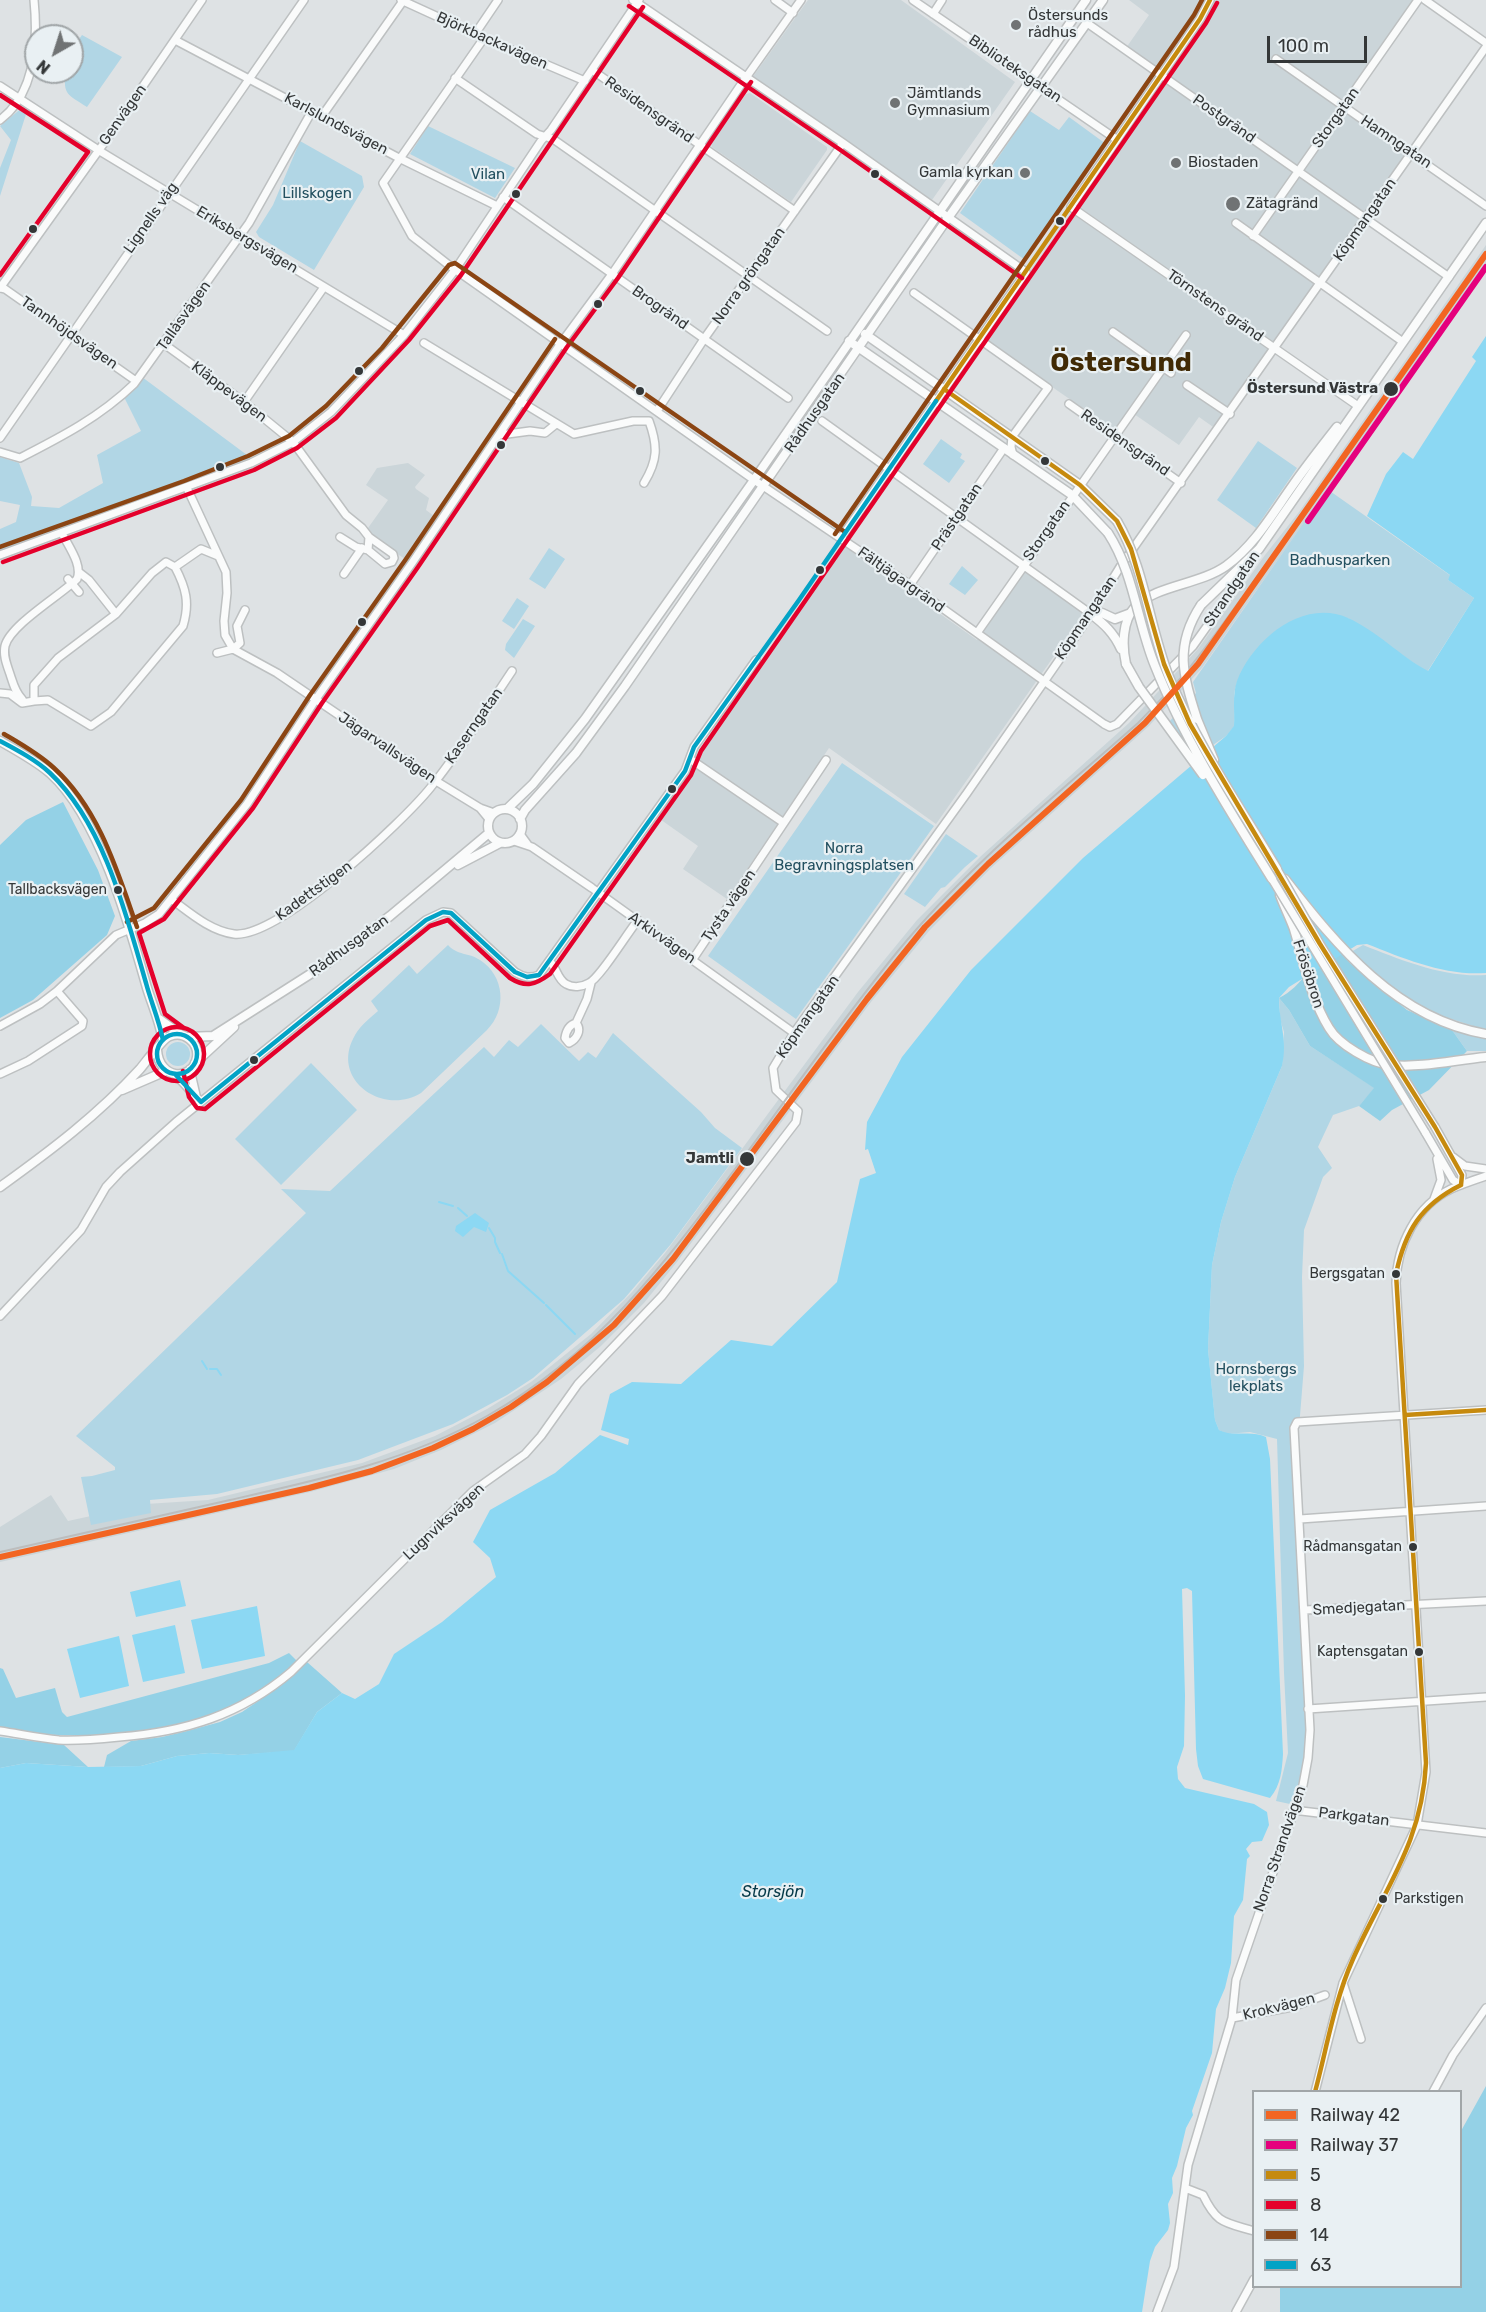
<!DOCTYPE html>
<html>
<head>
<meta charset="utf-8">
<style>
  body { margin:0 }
  #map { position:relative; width:1486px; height:2312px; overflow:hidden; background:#dee2e4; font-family:Rubik,sans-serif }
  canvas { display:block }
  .legend { position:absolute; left:1252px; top:2090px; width:210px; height:198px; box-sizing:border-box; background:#e9f0f3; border:2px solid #a1a6a8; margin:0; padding:8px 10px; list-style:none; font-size:18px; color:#343738 }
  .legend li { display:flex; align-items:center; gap:12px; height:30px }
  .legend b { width:30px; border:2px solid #a1a6a8 }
  .north { position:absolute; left:24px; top:24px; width:60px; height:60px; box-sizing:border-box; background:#e9f0f3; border:2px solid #a1a6a8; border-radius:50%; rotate:219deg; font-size:16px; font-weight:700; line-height:24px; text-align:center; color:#343738 }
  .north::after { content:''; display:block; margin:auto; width:21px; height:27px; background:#707374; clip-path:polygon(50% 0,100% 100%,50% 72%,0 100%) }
  .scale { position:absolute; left:1267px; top:36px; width:100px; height:27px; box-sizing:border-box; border:3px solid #343738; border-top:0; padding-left:8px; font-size:18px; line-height:21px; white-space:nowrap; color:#343738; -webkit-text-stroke:4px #e9f0f3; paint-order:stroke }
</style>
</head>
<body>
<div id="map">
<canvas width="1486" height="2312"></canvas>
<ul class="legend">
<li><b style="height:8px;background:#f26522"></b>Railway 42</li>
<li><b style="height:8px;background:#e5007d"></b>Railway 37</li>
<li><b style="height:8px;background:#c68a0e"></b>5</li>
<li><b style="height:8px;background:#e4002b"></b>8</li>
<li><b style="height:8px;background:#8b4513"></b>14</li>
<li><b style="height:8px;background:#03a3c6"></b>63</li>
</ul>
<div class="north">N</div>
<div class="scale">100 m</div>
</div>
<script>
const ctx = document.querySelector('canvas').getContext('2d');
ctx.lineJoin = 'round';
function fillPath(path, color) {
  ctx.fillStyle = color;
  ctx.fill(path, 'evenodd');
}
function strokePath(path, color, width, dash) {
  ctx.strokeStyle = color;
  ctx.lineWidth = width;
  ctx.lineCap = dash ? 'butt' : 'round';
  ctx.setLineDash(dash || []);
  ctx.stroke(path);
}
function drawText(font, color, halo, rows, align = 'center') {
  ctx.font = font + ' Rubik,sans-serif';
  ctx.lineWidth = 4.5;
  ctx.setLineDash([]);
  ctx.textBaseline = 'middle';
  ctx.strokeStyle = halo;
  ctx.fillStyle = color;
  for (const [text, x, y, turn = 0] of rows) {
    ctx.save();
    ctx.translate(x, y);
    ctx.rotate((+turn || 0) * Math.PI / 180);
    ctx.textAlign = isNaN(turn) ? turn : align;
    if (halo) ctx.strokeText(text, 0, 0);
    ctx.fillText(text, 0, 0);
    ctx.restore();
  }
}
const built = new Path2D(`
  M808 0H901L1015 82 932 200 752 78Z
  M1129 0H1416L1342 106 1408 153 1216 429 1199 417 1179 445 1134 414 1120 434 983 339 1166 76 1126 48 1149 15Z
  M750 93 827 147V150L791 202 712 147 711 144 746 94Z
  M1486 245V263L1202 668 1149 726 991 868 929 931 871 1002 677 1262 644 1303 601 1346 561 1379 495 1423 441 1450 394 1469 310 1492 0 1562V1527L51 1495 68 1521 146 1504 208 1500 362 1463 435 1436 487 1409 531 1382 591 1334 632 1292 665 1253 858 992 917 920 981 856 1129 723 1198 649 1265 555 1299 512Z
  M408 463 425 475 415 487 416 489 429 498 426 510 434 516 405 559 372 537 368 528 388 500 366 485 377 468Z
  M843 545 977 640 1025 569 1085 612 936 824 829 748 727 899 683 869 698 846 657 817 692 767 695 756Z`);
const green = new Path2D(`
  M82 35 122 57 87 107C69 95 62 95 66 72H72V49Z
  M23 107 28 108 0 196V168L11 140 0 126Z
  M1030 111 1059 130 1069 117 1106 144 1025 260 960 213Z
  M428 126 515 168 495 198 410 154Z
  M300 141 362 176 364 187 314 270 259 237 256 232 273 205Z
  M142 377 251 458 0 551V529L16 522 20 505 0 501V457L19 463 32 497 31 506 59 508 103 483 97 455 141 431 124 397Z
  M941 439 962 454 960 458 965 461 949 483 923 464Z
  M1258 441 1297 468 1256 528 1217 500Z
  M1327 489 1451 576 1448 580 1474 598 1427 672 1348 618 1249 661 1238 680 1234 693V727L1226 736 1213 745 1210 738 1192 755 1168 723 1196 693 1193 682Z
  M549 548 565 559 545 589 529 579Z
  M962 566 978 580 965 595 949 584Z
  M517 598 529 606 514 629 502 621Z
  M523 619 535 626 514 658 505 650 506 644Z
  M842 763 934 826 796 1019 708 956Z
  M946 834 978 856 965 867 945 887 941 888 925 907 904 894Z
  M448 945C458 956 468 952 480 960 505 976 507 1010 487 1030L421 1093C384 1116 332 1081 353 1039 358 1027 369 1019 378 1011L371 1001 409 965 417 974Z
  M1363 945C1401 960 1444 978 1486 975V1030L1429 1012 1401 994 1351 952Z
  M1279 998 1289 1010 1310 1046 1375 1088 1359 1106 1333 1115 1318 1147 1332 1168 1323 1177 1304 1230 1302 1277 1304 1366 1299 1428H1294L1310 1730 1306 1768 1293 1810 1290 1804 1276 1801 1288 1753 1284 1673 1277 1439 1250 1432 1227 1434 1219 1430 1215 1420 1208 1349 1212 1265 1221 1222 1235 1177 1282 1066 1284 1032 1280 1019Z
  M541 1024 579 1061 588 1052 596 1058 613 1033 701 1112 715 1128 742 1148 671 1244 624 1299 533 1378 507 1395 453 1424 358 1460 217 1494 150 1500 151 1513 91 1525 81 1477 92 1476 115 1470V1467L76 1436 306 1213 281 1189 330 1191 484 1047 494 1057 509 1040 518 1047Z
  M1452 1030 1486 1036V1051H1467Z
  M166 1054a12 12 0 1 1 24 0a12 12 0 1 1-24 0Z
  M311 1063 357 1110 281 1185 235 1139Z`);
const forest = new Path2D(`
  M63 802 98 870 115 916 107 935 33 1000 0 1018V845L26 820Z
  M1328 939 1350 963 1407 1010 1452 1030 1467 1051 1429 1090 1392 1110 1380 1121 1359 1106 1374 1088 1310 1046 1289 1010 1279 998C1302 987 1315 961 1328 939Z
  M289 1653 297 1661C287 1669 277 1680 266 1687 205 1727 131 1738 59 1735 40 1735 19 1730 0 1728V1668L3 1669 16 1698 55 1688 62 1712 67 1717 269 1663Z
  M307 1662 342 1693 317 1712 294 1751 238 1755 209 1753 177 1756 141 1766 104 1767 107 1755 131 1741 162 1737 187 1731 220 1722 242 1712 282 1685Z
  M0 1737 64 1745 88 1767 26 1763 0 1768Z
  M1486 2086V2312H1280V2287L1460 2286 1461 2131Z`);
const water = new Path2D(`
  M1486 336V973C1445 976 1405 959 1367 944L1357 945 1289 987 1279 998C1279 1024 1288 1039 1282 1066L1235 1177 1221 1222 1212 1265 1208 1349 1215 1420 1219 1430C1234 1438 1250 1429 1266 1437L1270 1459 1283 1754C1282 1770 1281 1785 1270 1798L1203 1779 1198 1766 1196 1749 1192 1591 1187 1588 1182 1589 1185 1696 1184 1746 1177 1767 1178 1779 1185 1788 1254 1804 1267 1812 1269 1825 1262 1841 1252 1842 1246 1849 1250 1856 1247 1859 1243 1900 1234 1916 1231 1963 1225 1988 1216 2009 1212 2053 1192 2111 1193 2115 1186 2128 1177 2166 1172 2178 1173 2193 1168 2204 1170 2223 1168 2230 1155 2247 1150 2261 1142 2312H0V1768L26 1763 88 1767 141 1766 177 1756 209 1753 238 1755 294 1750 317 1712 342 1693 355 1699 379 1684 394 1654 442 1622 496 1577 490 1558 473 1542 490 1510 555 1473 600 1435 628 1445 629 1439 601 1430 610 1394 632 1382 681 1384 731 1340 772 1346 837 1282 860 1179 876 1173 868 1149 865 1150 867 1122 902 1057 971 970 1083 858 1226 736 1234 726C1235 712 1232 695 1237 681 1253 640 1302 598 1348 618 1377 631 1400 656 1428 671L1474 598 1448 580 1450 575 1367 516 1386 474 1403 452 1413 459 1476 361 1472 357Z
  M475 1213 489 1223 486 1232 474 1227 463 1237 455 1231 456 1226Z
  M180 1580 186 1606 136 1617 130 1592Z
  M257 1606 265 1656 202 1669 191 1620Z
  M175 1625 185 1673 143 1682 132 1635Z
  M119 1636 129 1686 80 1698 67 1649Z`);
const stream = new Path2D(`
  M439 1202 453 1206
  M458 1208 467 1216
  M489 1228 495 1238V1242L500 1253
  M502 1254 508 1271 544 1303
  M546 1305 575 1334
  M202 1361 207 1369
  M210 1369H217L221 1375`);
const minor = new Path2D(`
  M401 0 484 38 585 81
  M633 0 843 143 1026 272 841 538
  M775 0 793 13
  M913 0 1116 139
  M1210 0 1200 19 1071 207 1358 406
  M1425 0 1486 43
  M933 14 942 0
  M1087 23 1449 277
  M475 34 498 0
  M484 38 383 183 412 236 450 266 754 480 910 585 1104 724 1110 727 1117 724 1193 646 1244 574 1247 561
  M175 40 399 158 497 206
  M1276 59 1486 206
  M592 70 795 211
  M455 78 537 134 553 139 827 331
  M0 86 103 153 404 335
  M322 116 403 1
  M0 120C36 93 38 41 34 0
  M503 197 788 398
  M1236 223 1403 342
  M1253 236 1418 0
  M0 288 104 143 202 0
  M0 288 5 289 136 381
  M914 293 1048 388 1012 437 1011 447 1013 455
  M1113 332 1171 373
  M424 343 574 434 633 421H649C658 446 658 460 644 483
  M164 344 244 402 293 442 346 515 362 528 369 537 368 550 385 564 392 562 394 558 393 554 369 537
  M1187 385 1230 414
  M244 402 324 287
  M1069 404 1181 483
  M657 411 704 339 843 143
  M822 421 1091 614
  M500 435 530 431 545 433 556 424
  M0 438 304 0
  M0 452 20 458C61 437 100 417 134 384L249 223 312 111
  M187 488 226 572 227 593 224 621 225 635 233 649 277 673 436 781 480 808 494 813
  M340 537 356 547 368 550
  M0 555 251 463 293 442 331 412 404 335 455 270 541 141 551 130 639 0
  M80 573 89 580 116 614
  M344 574 362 548
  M68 579 79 592
  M910 585 1004 448
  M977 633 1186 335
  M217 653 233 649 240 643 237 626 245 610
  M0 693 10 694 22 703 34 701V685L58 658 116 614 152 573 166 562 175 567 201 549 218 556
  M22 699C15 692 13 683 10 674 7 665 3 656 5 646 10 625 61 595 77 579 83 565 68 546 62 533
  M34 701 48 700 91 726 111 712 183 626C190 603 186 588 175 567
  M690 759 784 823
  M480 808 489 819
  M520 834 528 845
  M514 841 532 847 592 888 794 1033
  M171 899C189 912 210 931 234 934 278 939 403 822 431 787 460 751 486 710 512 671
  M693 959 826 760
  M550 962C557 968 557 979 566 984 573 988 582 987 589 983 600 978 628 932 638 920
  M576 1023C582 1030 577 1039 569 1043L565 1038C566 1031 569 1025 576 1023L587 999 591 983
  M0 1026 40 1004 57 991 116 935 145 923 159 914 247 804 316 699 412 563 561 343 612 274 740 86 801 0
  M190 1069 196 1095
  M0 1074 28 1061 82 1026 83 1021 57 991
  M175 1074 201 1102
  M1435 1127 1462 1175 1461 1185
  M1425 1132 1453 1180 1461 1185
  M1453 1157 1465 1166 1486 1169
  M1434 1199 1441 1180 1437 1159
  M0 1316 81 1230 106 1187 120 1172 176 1122 426 920 443 912 451 913 515 972C523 977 530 979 539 975L685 771 694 747 756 660
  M1300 1519 1486 1506
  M1305 1610 1486 1601
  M1308 1709 1486 1697
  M0 1731C20 1734 39 1738 59 1740 79 1741 99 1739 119 1737 185 1732 240 1715 291 1672L473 1491 525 1454 541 1436 578 1384 662 1296 796 1122 798 1111 776 1090 773 1068 794 1033 967 793 1091 614 1120 567 1486 47
  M1293 1810 1486 1833
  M1343 1983 1361 2039
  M1232 2018 1292 2007 1325 1995
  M1315 2092 1343 1983 1417 1825 1426 1772 1396 1283C1397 1245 1416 1206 1451 1189 1462 1184 1474 1180 1486 1176
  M1433 2092 1453 2055 1486 2008
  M1185 2188 1203 2195C1217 2224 1224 2222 1254 2231
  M1157 2312 1174 2267 1188 2165 1232 2018 1236 1980 1303 1785 1308 1758 1310 1730 1294 1428 1297 1422 1486 1410
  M1236 2312 1254 2279`);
const major = new Path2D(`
  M865 334 1080 485 1117 521
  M849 341 1072 495 1108 533
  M1201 605 1259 549 1486 223
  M1091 614C1104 624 1114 633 1121 649
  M1091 614 1102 613 1115 619 1131 613
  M1126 664C1122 646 1122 621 1135 607 1156 585 1199 585 1226 566 1255 545 1273 513 1293 485 1307 465 1322 446 1337 427
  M1197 719 1214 760
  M0 741C16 750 36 761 50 773 100 818 129 924 147 988 153 1007 159 1019 163 1040
  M488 826a17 17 0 1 1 34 0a17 17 0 1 1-34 0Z
  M507 809 533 784 585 719 754 480 1086 0
  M520 819 525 810 576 753 625 686 943 225 1103 0
  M458 865 500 843
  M1285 879C1337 946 1397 1019 1486 1034
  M1280 895C1284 906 1290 918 1294 929 1304 962 1311 999 1329 1028 1339 1045 1371 1063 1390 1065 1422 1068 1454 1060 1486 1057
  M159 1019 180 1034
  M187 1037 213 1036 326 964 390 916 489 833
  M195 1063 234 1027
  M122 1090 166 1071
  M0 1187C50 1151 98 1115 140 1069 146 1062 163 1038 170 1036 184 1030 199 1043 197 1057 193 1082 159 1080 157 1050`);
const rail = new Path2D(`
  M0 1552C77 1534 153 1518 230 1500 319 1480 407 1461 487 1416 597 1354 662 1267 735 1169 789 1096 841 1021 898 951 968 865 1056 796 1138 723 1157 703 1177 684 1194 662 1232 614 1264 564 1302 517`);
const minorBridge = new Path2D(`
  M1277 869 1320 944 1435 1127
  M1272 879 1425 1132`);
const majorBridge = new Path2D(`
  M1117 521C1145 568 1149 627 1169 677 1197 745 1240 807 1277 869
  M1108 533C1134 573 1137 622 1155 666 1185 741 1230 811 1272 879
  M1126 664 1139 687 1203 775
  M1197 719C1183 675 1174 646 1201 605`);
const bus1 = new Path2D(`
  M944 389 1080 485 1117 521 1131 549 1164 664 1190 724 1320 944 1435 1127 1462 1175 1461 1185
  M936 401 1200 19 1210 0
  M1405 1415 1486 1410
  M1315 2092C1327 2047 1334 2002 1353 1959 1384 1889 1422 1844 1426 1763L1396 1274C1405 1231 1421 1205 1461 1185`);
const bus2 = new Path2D(`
  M629 6 839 149 1022 278
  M0 95 88 152 0 275
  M3 562 254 470 297 448 336 418 409 340 461 275 643 7
  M150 1054a27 27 0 1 1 54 0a27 27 0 1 1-54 0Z
  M184 1028 165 1014 139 933 164 919 253 808 322 703 418 567 567 347 618 278 751 82
  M183 1071 189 1097 197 1108 205 1109 430 926 448 920 510 978C526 988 535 985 550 974L691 775 701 751 1206 23 1217 3`);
const bus3 = new Path2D(`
  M835 534 1194 15 1202 0
  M0 547 184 481 248 456 289 436 326 406 382 348 449 265 455 263 845 532
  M4 734C21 744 39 754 54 768 99 809 117 870 137 927
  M127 922 154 908 241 800 310 695 406 559 555 339`);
const bus4 = new Path2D(`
  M0 741C17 750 36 760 50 773 104 824 126 914 146 983 151 1002 159 1020 163 1040
  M157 1054a20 20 0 1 1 40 0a20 20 0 1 1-40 0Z
  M175 1074 201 1102 426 920 443 912 451 913 515 972 527 977 539 975 685 771 694 747 799 600 936 401`);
const rail1 = new Path2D(`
  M0 1557 309 1488 372 1471 433 1448 473 1429 511 1407 547 1382 614 1325 673 1259 867 999 925 927 988 864 1145 723 1198 664 1486 254`);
const rail2 = new Path2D(`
  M1308 521 1486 267`);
const markers = [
  [1016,25,6,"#707374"],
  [895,103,6,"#707374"],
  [1176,163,6,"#707374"],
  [1025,173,6,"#707374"],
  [875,174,5,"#343738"],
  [516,194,5,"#343738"],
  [1233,204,8,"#707374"],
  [1060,221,5,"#343738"],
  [33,229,5,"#343738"],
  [598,304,5,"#343738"],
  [359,371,5,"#343738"],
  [1391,389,8,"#343738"],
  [640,391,5,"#343738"],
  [501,445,5,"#343738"],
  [1045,461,5,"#343738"],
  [220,467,5,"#343738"],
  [820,570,5,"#343738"],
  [362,622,5,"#343738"],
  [672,789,5,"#343738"],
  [118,890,5,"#343738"],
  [254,1060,5,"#343738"],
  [747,1159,8,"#343738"],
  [1396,1274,5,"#343738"],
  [1413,1547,5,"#343738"],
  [1419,1652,5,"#343738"],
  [1383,1899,5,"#343738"]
];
const busNames = [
  ["Tallbacksvägen",107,890],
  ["Bergsgatan",1385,1274],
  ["Rådmansgatan",1402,1547],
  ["Kaptensgatan",1408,1652],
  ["Parkstigen",1394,1899,"left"]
];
const poiNames = [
  ["Östersunds",1028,16],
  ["rådhus",1028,33],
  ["Jämtlands",907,94],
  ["Gymnasium",907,111],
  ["Biostaden",1188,163],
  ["Gamla kyrkan",1013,173,"right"],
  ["Zätagränd",1246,204]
];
const streetNames = [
  ["Björkbackavägen",492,41,24],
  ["Biblioteksgatan",1015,69,34],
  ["Residensgränd",649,110,35],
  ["Genvägen",123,115,-55],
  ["Storgatan",1336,118,-55],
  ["Postgränd",1224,119,35],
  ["Karlslundsvägen",336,124,28],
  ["Hamngatan",1396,142,34],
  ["Lignells väg",151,218,-55],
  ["Köpmangatan",1365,220,-55],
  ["Eriksbergsvägen",247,240,31],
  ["Norra gröngatan",749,276,-55],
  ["Törnstens gränd",1215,306,35],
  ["Brogränd",660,308,35],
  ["Tallåsvägen",184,316,-55],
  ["Tannhöjdsvägen",69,333,35],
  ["Kläppevägen",229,392,37],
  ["Rådhusgatan",815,413,-55],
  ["Residensgränd",1125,443,35],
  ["Prästgatan",957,517,-56],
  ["Storgatan",1047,531,-55],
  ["Fältjägargränd",901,580,35],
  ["Strandgatan",1232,589,-56],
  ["Köpmangatan",1086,618,-56],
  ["Kaserngatan",474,726,-55],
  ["Jägarvallsvägen",387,748,34],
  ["Kadettstigen",314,891,-36],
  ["Tysta vägen",729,906,-56],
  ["Arkivvägen",662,938,35],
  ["Rådhusgatan",349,946,-36],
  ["Frösöbron",1308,974,72],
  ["Köpmangatan",808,1017,-55],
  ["Lugnviksvägen",444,1522,-43],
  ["Smedjegatan",1359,1608,-3],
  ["Parkgatan",1354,1817,7],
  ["Norra Strandvägen",1280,1849,-71],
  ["Krokvägen",1279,2007,-14]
];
const parkNames = [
  ["Vilan",488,175],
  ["Lillskogen",317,194],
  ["Badhusparken",1340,561],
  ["Norra",844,849],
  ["Begravningsplatsen",844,866],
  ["Hornsbergs",1256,1370],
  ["lekplats",1256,1387]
];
const stopNames = [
  ["Östersund Västra",1378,389],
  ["Jamtli",734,1159]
];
const waterNames = [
  ["Storsjön",773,1892]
];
const townNames = [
  ["Östersund",1121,363]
];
fillPath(built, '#cbd5d9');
fillPath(green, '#b1d6e5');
fillPath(forest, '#94d1e6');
fillPath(water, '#8cd8f3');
strokePath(stream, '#8cd8f3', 2);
strokePath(minor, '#bdc0c1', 10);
strokePath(major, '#bdc0c1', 11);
strokePath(minor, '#fafbfb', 7);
strokePath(major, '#fafbfb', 8);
strokePath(rail, '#bcbdbd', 2);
strokePath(minorBridge, '#bdc0c1', 10, []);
strokePath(majorBridge, '#bdc0c1', 11, []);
strokePath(minorBridge, '#fafbfb', 7);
strokePath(majorBridge, '#fafbfb', 8);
strokePath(bus1, '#c68a0e', 4.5);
strokePath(bus2, '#e4002b', 4.5);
strokePath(bus3, '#8b4513', 4.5);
strokePath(bus4, '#03a3c6', 4.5);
strokePath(rail1, '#f26522', 6);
strokePath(rail2, '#e5007d', 6);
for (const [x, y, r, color] of markers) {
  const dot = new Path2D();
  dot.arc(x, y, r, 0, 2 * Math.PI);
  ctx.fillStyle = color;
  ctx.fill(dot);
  strokePath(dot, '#e9f0f3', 2);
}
drawText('14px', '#343738', '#e9f0f3', busNames, 'right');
drawText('15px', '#343738', '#e9f0f3', poiNames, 'left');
drawText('15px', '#343738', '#e9f0f3', streetNames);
drawText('15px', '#235060', '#e9f0f3', parkNames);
drawText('bold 15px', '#343738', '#e9f0f3', stopNames, 'right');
drawText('italic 16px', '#053948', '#e9f0f3', waterNames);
drawText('bold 27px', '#412a05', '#e9f0f3', townNames);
</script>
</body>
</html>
